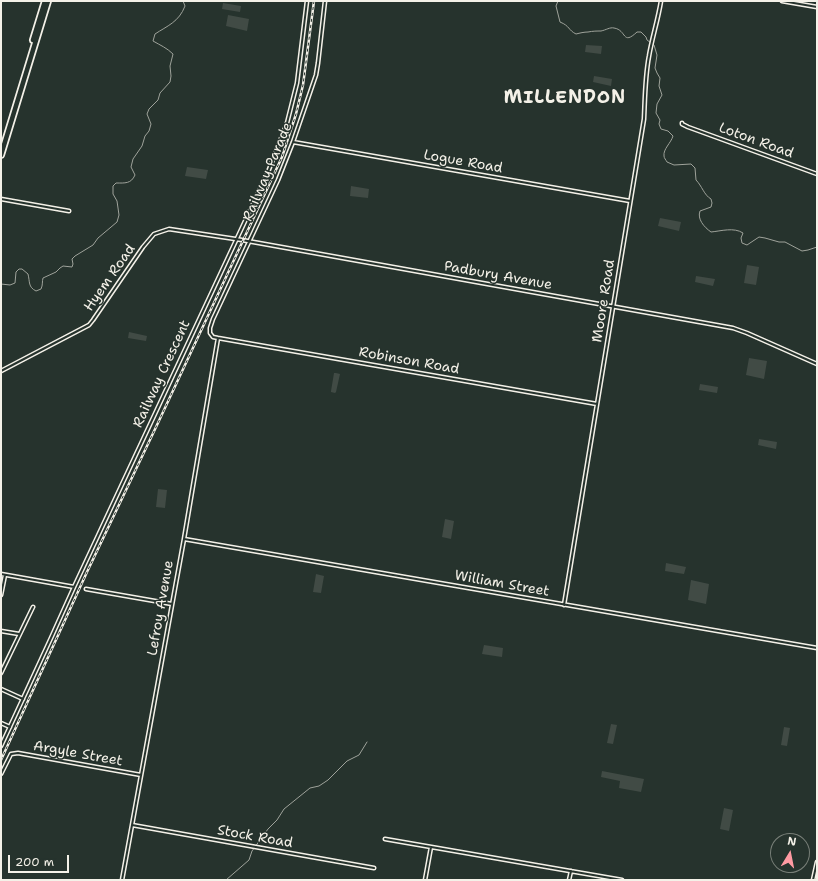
<!DOCTYPE html>
<html>
<head>
<meta charset="utf-8">
<style>
  body { margin:0 }
  #map { position:relative; width:818px; height:881px; overflow:hidden; background:#26332d; font-family:"Shantell Sans",sans-serif }
  canvas { display:block }
  .frame { position:absolute; inset:0; border:2px solid #f4f1e8; pointer-events:none }
  .north { position:absolute; left:770px; top:833px; width:40px; height:40px; box-sizing:border-box; background:#26332d; border:1px solid #787f78; border-radius:50%; rotate:10deg; font-size:11px; font-weight:700; line-height:16px; text-align:center; color:#f4f1e8 }
  .north::after { content:''; display:block; margin:auto; width:14px; height:18px; background:#ff9aa2; clip-path:polygon(50% 0,100% 100%,50% 72%,0 100%) }
  .scale { position:absolute; left:8px; top:855px; width:61px; height:18px; box-sizing:border-box; border:2px solid #f4f1e8; border-top:0; padding-left:5px; font-size:12px; line-height:14px; white-space:nowrap; color:#f4f1e8; -webkit-text-stroke:3px #26332d; paint-order:stroke }
</style>
</head>
<body>
<div id="map">
<canvas width="818" height="881"></canvas>
<div class="frame"></div>
<div class="north">N</div>
<div class="scale">200 m</div>
</div>
<script>
const ctx = document.querySelector('canvas').getContext('2d');
ctx.lineJoin = 'round';
function fillPath(path, color) {
  ctx.fillStyle = color;
  ctx.fill(path, 'evenodd');
}
function strokePath(path, color, width, dash) {
  ctx.strokeStyle = color;
  ctx.lineWidth = width;
  ctx.lineCap = dash ? 'butt' : 'round';
  ctx.setLineDash(dash || []);
  ctx.stroke(path);
}
function drawText(font, color, halo, rows, align = 'center') {
  ctx.font = font + ' "Shantell Sans",sans-serif';
  ctx.lineWidth = 3;
  ctx.setLineDash([]);
  ctx.textBaseline = 'middle';
  ctx.strokeStyle = halo;
  ctx.fillStyle = color;
  for (const [text, x, y, turn = 0] of rows) {
    ctx.save();
    ctx.translate(x, y);
    ctx.rotate((+turn || 0) * Math.PI / 180);
    ctx.textAlign = isNaN(turn) ? turn : align;
    if (halo) ctx.strokeText(text, 0, 0);
    ctx.fillText(text, 0, 0);
    ctx.restore();
  }
}
const green = new Path2D(`
  M223 3 241 6 240 12 222 9Z
  M228 15 249 19 247 31 226 26Z
  M586 45 602 46 601 54 585 52Z
  M594 76 612 79 611 86 593 82Z
  M187 167 208 170 206 179 185 176Z
  M351 186 369 189 368 198 350 196Z
  M660 218 681 222 679 231 658 226Z
  M747 265 759 267 756 285 744 283Z
  M696 276 715 279 713 286 695 282Z
  M129 332 147 336 146 341 128 338Z
  M749 358 767 361 764 379 746 375Z
  M334 373H336L340 374 336 392 335 393 331 392V391Z
  M700 384 718 387 717 393 699 390Z
  M759 439 777 442 776 449 758 445Z
  M158 489 167 490 165 508 156 507Z
  M445 519 454 521 451 539 442 537Z
  M666 563 686 567 684 574 665 571Z
  M316 574 324 576 321 593 313 592Z
  M691 580 709 584 706 604 688 600Z
  M484 645 503 648 502 657 482 654Z
  M611 724 617 725 613 744 607 743Z
  M784 727 790 728 787 746 781 745Z
  M602 771 644 779 641 792 619 788 620 781 601 777Z
  M724 808 733 810 729 831 720 829Z`);
const stream = new Path2D(`
  M558 1 556 6 560 22C570 26 568 30 576 34 580 33 584 32 588 32 593 31 597 31 601 31 606 30 610 27 614 28 627 30 622 46 637 32H641L646 37 647 40 654 45 657 55 655 68 657 73 660 78 659 86 662 95 657 104 656 113 660 120 659 124 661 129 668 131 673 136C671 143 663 149 664 156 664 158 666 160 667 162L674 165 691 164 695 168 696 180C702 186 704 195 711 199L712 203 711 207 700 211C697 219 704 227 711 232 721 231 734 227 743 233L741 238 742 243 747 245 759 237 765 238 779 242H785L802 251 808 250 817 247
  M1 284 10 285 15 283 16 272 19 269H22L28 274C30 282 28 287 36 291L41 289C43 285 42 281 43 278L56 272 60 268 63 266 72 267 73 264 72 259 75 256 93 245 98 238 117 222 119 215 117 201 113 194V186L116 183C125 183 131 184 135 175L131 167 133 159 142 146 145 136 149 131 151 124 147 114 149 109 158 100 160 93 170 82 171 76 170 66 173 54C167 48 160 45 153 41L155 34C167 26 179 22 185 6L183 1
  M226 880 249 860 252 851 268 829 277 820 284 809 310 788 319 786 328 780 347 761 359 755 367 742`);
const street = new Path2D(`
  M325 1 318 63 316 75 293 142 278 180 213 319 210 328V333L213 337 218 338 597 404
  M782 1 817 7
  M682 123V124L688 127 817 174
  M293 142 630 201
  M1 199 69 211
  M1 371 89 325 93 320 143 247 154 234 169 229 242 240 733 328 747 333 817 364
  M184 539 817 648
  M1 574 74 587
  M86 589 172 604
  M1 595 5 575
  M564 605 644 119C645 98 645 77 649 56 652 38 658 20 661 1
  M1 631 19 634
  M1 673 33 607
  M1 689 23 699
  M1 723 10 727
  M1 746 51 638 74 587 268 172 287 123 297 83 307 1
  M1 774 11 754 18 753 141 775
  M132 825 374 868
  M385 839 622 880
  M122 880 184 539 218 338
  M425 880 431 847
  M569 880 571 871
  M813 880 817 862`);
const highway = new Path2D(`
  M33 40 45 1
  M1 155 48 1`);
const rail = new Path2D(`
  M1 760 87 572 157 425 282 157 296 114 303 85 314 1`);
const streetNames = [
  ["Loton Road",756,141,20],
  ["Logue Road",463,162,10],
  ["Railway Parade",268,172,-67],
  ["Padbury Avenue",498,276,10],
  ["Hyem Road",110,278,-55],
  ["Moore Road",604,301,-81],
  ["Robinson Road",409,361,10],
  ["Railway Crescent",162,374,-65],
  ["William Street",502,584,10],
  ["Lefroy Avenue",161,608,-80],
  ["Argyle Street",78,754,10],
  ["Stock Road",255,837,10]
];
const districtNames = [
  ["MILLENDON",565,98]
];
fillPath(green, '#414b45');
strokePath(stream, '#9fa39b', 1);
strokePath(street, '#f4f1e8', 5);
strokePath(highway, '#f4f1e8', 8);
strokePath(street, '#26332d', 2);
strokePath(highway, '#26332d', 4.5);
strokePath(rail, '#f4f1e8', 2.5);
strokePath(rail, '#26332d', 1, [3]);
drawText('14px', '#f4f1e8', '#26332d', streetNames);
ctx.letterSpacing = '1px';
drawText('bold 18px', '#f4f1e8', '#26332d', districtNames);
ctx.letterSpacing = '0px';
</script>
</body>
</html>
